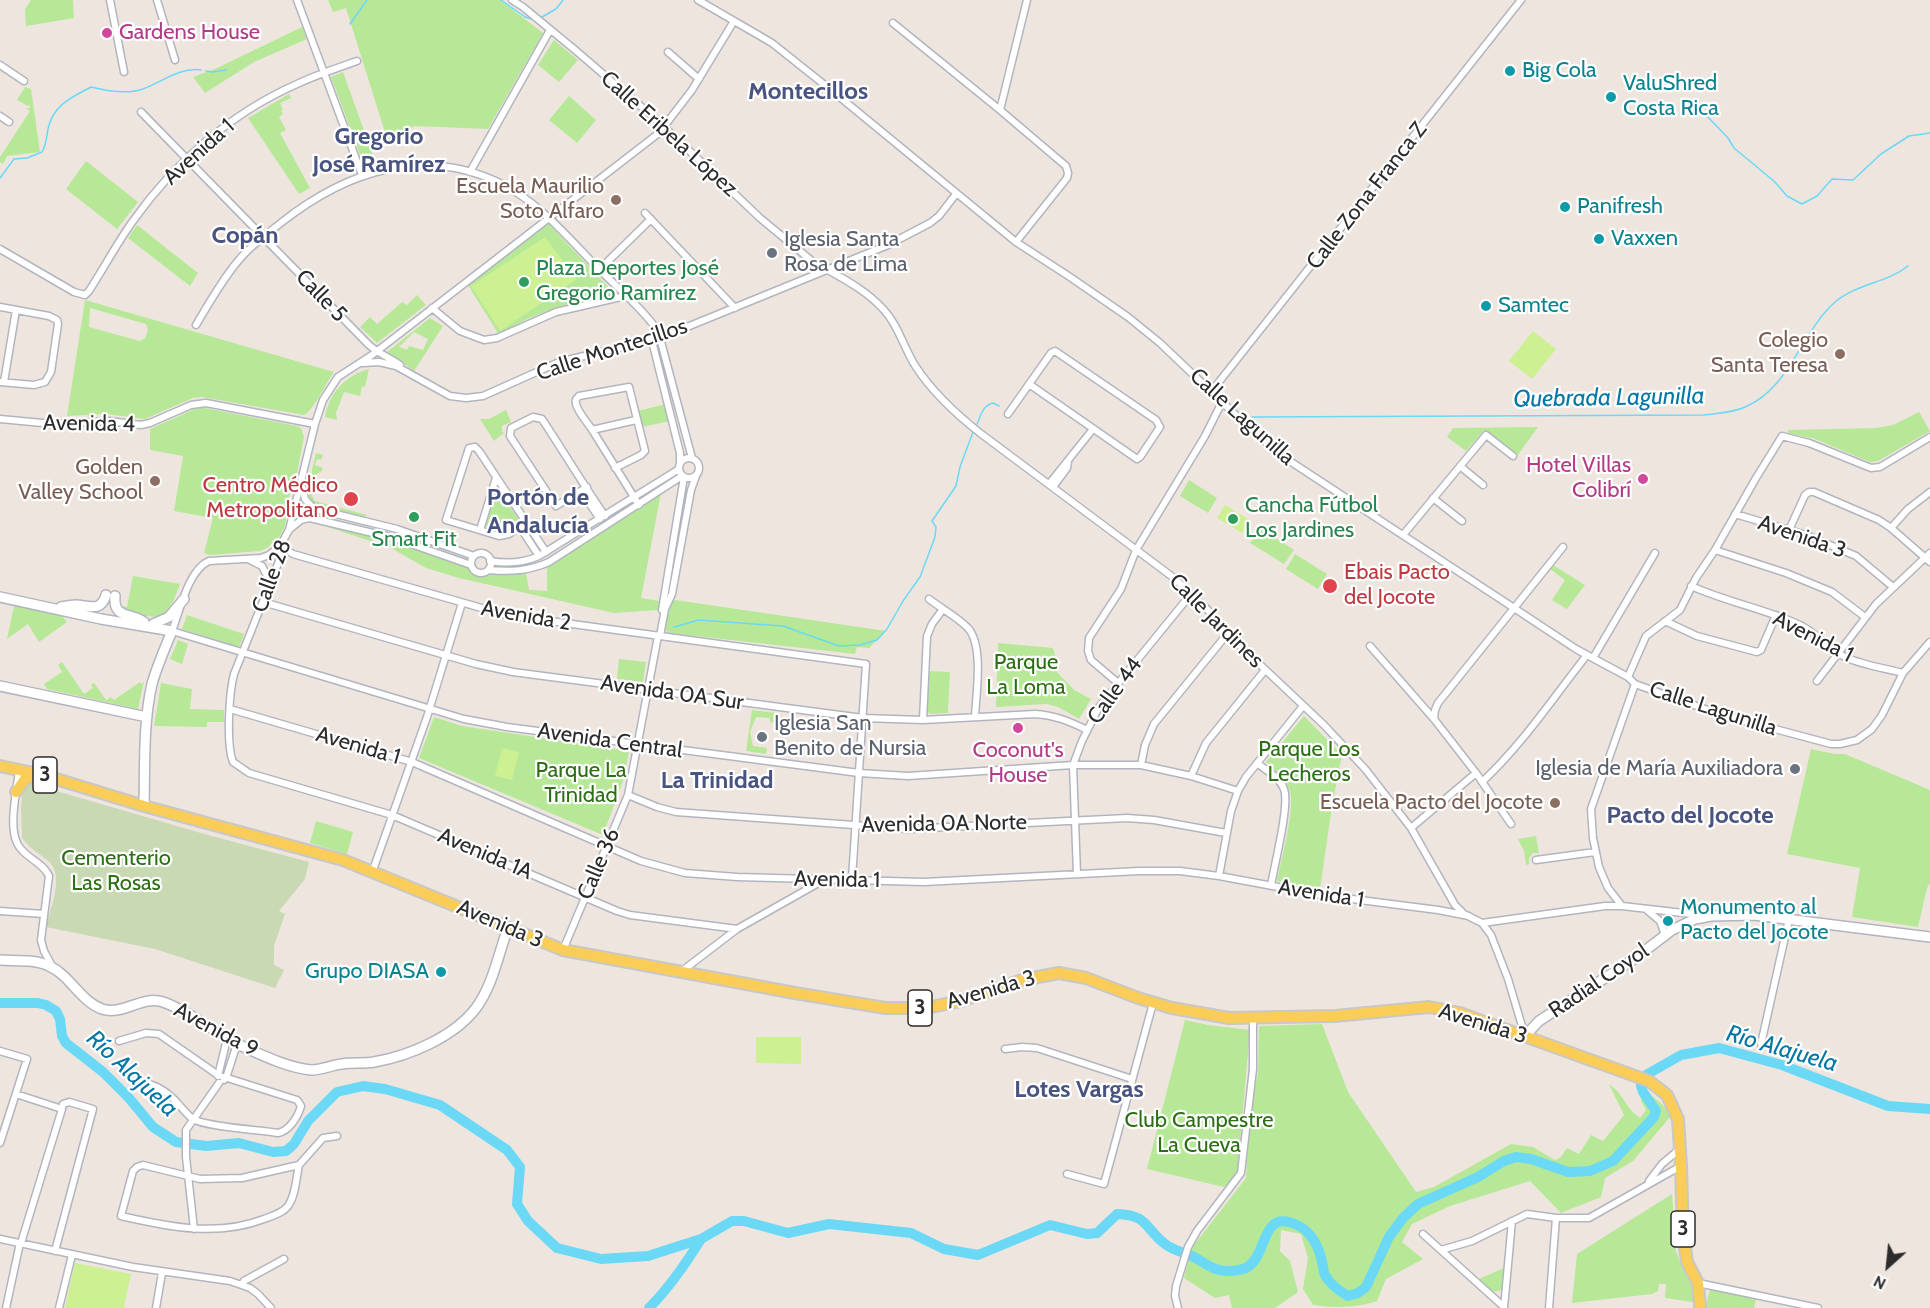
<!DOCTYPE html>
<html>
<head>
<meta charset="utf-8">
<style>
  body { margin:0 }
  #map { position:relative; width:1930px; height:1308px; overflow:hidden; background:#eee6de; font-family:Cabin,sans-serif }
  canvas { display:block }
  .north { position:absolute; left:1858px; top:1236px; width:60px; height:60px; -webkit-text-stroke:4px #fff; paint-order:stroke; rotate:207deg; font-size:16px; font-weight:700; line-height:24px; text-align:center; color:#2c2c2c }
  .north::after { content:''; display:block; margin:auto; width:21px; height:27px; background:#2c2c2c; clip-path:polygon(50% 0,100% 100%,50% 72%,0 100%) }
</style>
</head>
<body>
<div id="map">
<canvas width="1930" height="1308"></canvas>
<div class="north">N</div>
</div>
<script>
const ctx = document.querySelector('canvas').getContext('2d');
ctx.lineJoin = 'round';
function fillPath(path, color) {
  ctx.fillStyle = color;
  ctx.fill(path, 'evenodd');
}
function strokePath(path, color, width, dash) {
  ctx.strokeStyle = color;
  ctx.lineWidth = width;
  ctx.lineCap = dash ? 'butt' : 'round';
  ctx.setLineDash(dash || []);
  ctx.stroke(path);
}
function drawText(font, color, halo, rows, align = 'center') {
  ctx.font = font + ' Cabin,sans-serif';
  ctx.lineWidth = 4.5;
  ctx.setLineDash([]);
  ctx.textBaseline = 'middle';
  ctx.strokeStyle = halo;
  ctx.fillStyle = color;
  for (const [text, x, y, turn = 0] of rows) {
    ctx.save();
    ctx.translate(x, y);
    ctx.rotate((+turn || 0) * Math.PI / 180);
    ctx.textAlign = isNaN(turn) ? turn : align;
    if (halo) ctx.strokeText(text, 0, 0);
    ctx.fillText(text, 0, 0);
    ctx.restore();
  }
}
const green = new Path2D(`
  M31 0H73L74 18 26 26 25 9Z
  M328 0H500L543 33 488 129 414 126 388 142 346 8 333 12Z
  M302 27 307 39 254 62 205 93 193 77 215 69Z
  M554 40 578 60 559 82 538 65Z
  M343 72 376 164 365 168 331 77Z
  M25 87 31 89 40 152 7 156 3 164 0 162V157L30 111 26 108H30V106L26 105 17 100Z
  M289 94 291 98 280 103 283 110 281 111 283 114 279 117 286 130 280 133 310 188 299 194 248 118Z
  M569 96 596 120 577 143 549 120Z
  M86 161 138 202 117 229 66 189Z
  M547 222 616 295 560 306 527 319 499 335 468 285Z
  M137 225 198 273 190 286 128 238Z
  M417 295 426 305 377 343 360 327 370 317 377 324 402 302 407 305Z
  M85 300 334 372C326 383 314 410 304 415L202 397 193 398 145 419 106 414 67 416ZM90 308 146 324 148 330 145 338 140 341 89 327Z
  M430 318 443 326 414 371 387 352ZM414 332 428 339 423 350 409 346 407 350 399 347Z
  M369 369 365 387 362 386 360 396 344 392 336 413 337 420 325 417C329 393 346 375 369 369Z
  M666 404 670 421 642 427 638 411Z
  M199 407 297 426 301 428 304 437 297 473 287 503V514L284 529 279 537 267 548 260 551 210 555 204 553 213 518 174 511 183 456 150 450V429Z
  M506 410 511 422 502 426V431L504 433 494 441 480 419H489Z
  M1919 412 1930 431 1878 461 1870 462 1815 439 1788 433V430L1876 428 1893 425Z
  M1538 427 1517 456 1484 430 1466 451 1447 437 1453 428Z
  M316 453 323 455 321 460 317 459 315 465 323 468 322 471 315 475C313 484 308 493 315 501L367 515 364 517 319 507 311 501 307 490Z
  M1189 480 1217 498 1208 513 1180 496Z
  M500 492 519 520 517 525 504 533 490 530 485 526 493 496 495 493Z
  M661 493 641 598 659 601 658 610 614 613 459 578 426 568 391 548 313 522 397 541 468 566 470 571 480 576 489 572 526 573 529 590 547 591V566Z
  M1260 528 1294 550 1284 564 1250 543Z
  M1295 554 1327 574 1318 589 1286 569Z
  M1553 565 1585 585 1567 609 1552 600 1565 580 1550 569Z
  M133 576 180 584C166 624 160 620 122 610L123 606 127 607Z
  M674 600 689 602 886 631 869 648 857 647 855 654 669 633 664 629 667 613Z
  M14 606 62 616 67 622 39 642 28 624 7 639Z
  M187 615 244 634 239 647 182 629Z
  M178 640 188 644 182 664 170 659Z
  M998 643 1053 648 1058 666 1056 671 1074 690 1091 699 1079 719 1058 707 1047 704 996 707Z
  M619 659 646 662 643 682 617 679Z
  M62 662 84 694 93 688 91 685 94 683 106 700 111 697 114 700 140 682 142 684 144 681 138 709 47 689 44 684 62 672 58 665Z
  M929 671 950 672 948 713 930 714 927 711Z
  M161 683 192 689 190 709 224 710V722H207V727L154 726Z
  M752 710 776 713 775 723 770 722V718L756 717 750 732 753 746 767 748 766 754 746 751Z
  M1304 716 1342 755 1332 806 1320 889 1277 881C1281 861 1295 809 1290 791 1286 779 1276 771 1266 762Z
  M434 717 462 726 629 751 623 781 603 835 419 758Z
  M1811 749 1835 754H1845L1930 790V883L1927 888 1918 927 1852 917 1860 868 1787 854Z
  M316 821 353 832 347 854 310 843Z
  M1536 836 1539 853H1533L1529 858V864L1526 865 1524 851 1518 839Z
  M1185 1020 1208 1025 1250 1030 1237 1176 1224 1187 1147 1169Z
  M1322 1024 1348 1092 1416 1192 1434 1187 1511 1144 1533 1147 1555 1160 1560 1158 1567 1148 1579 1154 1591 1135 1603 1141 1624 1115 1609 1084C1623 1093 1626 1109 1640 1118L1646 1110 1641 1101 1639 1085 1664 1106 1670 1117 1633 1161 1605 1178 1601 1197 1561 1213 1530 1181 1450 1206 1412 1224 1402 1242 1423 1259 1386 1279 1377 1301C1355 1308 1336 1308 1313 1305L1303 1289 1308 1258 1301 1234 1281 1230 1280 1251 1290 1261 1298 1292 1275 1308H1232L1229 1295 1215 1298 1184 1278 1191 1249 1246 1178 1250 1111 1258 1073 1259 1026Z
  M1672 1194 1676 1252 1693 1289V1302L1665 1298 1666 1284H1659L1658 1291 1652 1294 1572 1303 1577 1254Z
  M1504 1268 1502 1290 1493 1292 1479 1279Z
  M1710 1289 1756 1299 1754 1308H1705Z`);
const cemetery = new Path2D(`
  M29 783 201 833 309 862 305 879 279 911 285 914 274 946V965L284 970 275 988 155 949 46 927C50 908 66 874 47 860 37 852 29 848 22 838L21 808 23 787Z`);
const pitch = new Path2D(`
  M545 237 577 279 500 331 471 286Z
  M1533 331 1556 349 1532 379 1509 361Z
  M1225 505 1250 520 1242 533 1217 518Z
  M502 748 519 752 512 780 495 776Z
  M756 1037H801V1064L756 1063Z
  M75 1263 131 1274 124 1308H65Z`);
const stream = new Path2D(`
  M501 0 525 17 532 19
  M542 17 556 9 563 0
  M350 24 367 0
  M206 71 213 72 226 70
  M1706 115 1728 138 1734 148 1775 182 1787 196 1802 204 1817 196 1832 179 1853 180 1881 154 1909 136 1930 133
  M0 178 14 159 27 158 42 152C48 141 46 135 49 125 56 103 73 97 91 87 107 91 127 95 143 89 162 82 180 67 201 70
  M1252 417 1704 415C1717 413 1733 413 1745 407 1790 388 1800 334 1834 303 1855 284 1887 283 1908 266
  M977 424C981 415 983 405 993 403L999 406
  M674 627 699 620 783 626 839 646 860 645 877 640 887 629 903 601 920 577 935 537 936 527 932 521 956 486 960 467 973 432`);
const river = new Path2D(`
  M0 1003H38L46 1005 56 1011 60 1019 62 1036 66 1043 103 1072 129 1098 153 1127 176 1142 206 1146 239 1143 273 1152 286 1151 294 1144 308 1121 337 1092 363 1086 385 1089 440 1105 507 1150 520 1167 517 1204 528 1221 557 1248 601 1259 648 1256 701 1239 732 1221H744L788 1233 829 1224 911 1233 944 1249 978 1255 1050 1225 1087 1234 1097 1233 1117 1214C1149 1215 1144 1228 1165 1244 1174 1251 1184 1252 1194 1257 1205 1263 1214 1271 1227 1271 1234 1271 1244 1270 1249 1266 1268 1253 1261 1208 1297 1225 1311 1231 1319 1247 1322 1262 1323 1266 1323 1271 1325 1275 1330 1285 1339 1291 1348 1296L1358 1293 1366 1287 1389 1237 1403 1218 1418 1204 1478 1177 1504 1161 1516 1157 1531 1159 1568 1172 1590 1171 1613 1161 1654 1117 1656 1111 1643 1092 1641 1086 1646 1075 1681 1055 1719 1048 1782 1065 1888 1106 1930 1109
  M649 1308C670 1287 685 1265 701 1239`);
const street = new Path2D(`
  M110 0 124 72
  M157 0 175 60
  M297 0 362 175
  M512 0 523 7 574 49 659 122 760 218 824 271
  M698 0 772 43 836 94 1016 242 1070 277 1128 317 1160 343 1242 421 1279 454 1514 608 1576 649 1628 677 1635 684 1719 714 1831 744H1840L1857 740 1872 729 1882 715 1903 673 1930 642
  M734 21 692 90 659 133 372 355 338 377 323 400 315 424 289 530 280 546 279 561 234 674C229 693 226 744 233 762L249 773 392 815 617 911 630 915 737 929
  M893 23 1000 110
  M668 52 699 79
  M0 65 24 81
  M141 112 368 344C377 353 390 358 400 365
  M0 116 9 122
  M470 172 550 30
  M645 213 735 308
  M1016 242 1067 178 1068 173 1066 166 1000 110 1027 0
  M0 249 74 292 85 295 89 291C104 268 117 243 133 221 174 163 231 113 297 84 316 75 337 68 357 61
  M599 270 651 219
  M828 270C848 281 869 293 884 310 899 326 904 349 916 367 933 393 956 414 980 433L1174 578 1206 608 1236 642 1324 725 1366 770 1411 828 1455 905 1464 914 1482 923 1491 935 1508 979 1525 1036
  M0 307 49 316 57 320 58 324 51 372 45 382 34 385 0 382
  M432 308 460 331 484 340 497 338 556 312 625 296
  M196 325C209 303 222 280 238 261 251 245 267 234 282 222 347 171 424 145 502 184 539 203 566 235 594 264 615 286 646 311 662 337
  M660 338 692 458
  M652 341 680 453V464
  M363 363 379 362 396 366 450 396 466 398 483 396 559 362 660 338 888 245 930 223 939 216 956 194
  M4 382 16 310
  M1211 392 1521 0
  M1008 414 1051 353 1055 351 1156 420 1160 427 1140 457 1137 459 1029 384
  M0 419 53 424 109 421 141 425 150 423 191 405 206 403 315 424
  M592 430 636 420
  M679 468a10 10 0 1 1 20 0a10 10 0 1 1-20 0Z
  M1460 466 1483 485
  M615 468 641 455 645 451 629 387 579 396C576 399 575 400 576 404 578 412 586 421 591 428 607 454 623 479 639 505
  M1049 484 1093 429
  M302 486 305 499 313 508
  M587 487 556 506 510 436 511 428 533 417 542 419C563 451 583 484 605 516
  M1053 487 1067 468 1068 462
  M581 491 600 519
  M1433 498 1462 521
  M295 506 310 518 394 538 471 565
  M295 506 307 507 397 529 474 556
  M1735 514 1806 535 1856 556 1893 587
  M526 523 509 534 499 536 446 520 469 448 475 447 479 451 546 552
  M520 527 539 556
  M1891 528 1908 509 1930 492
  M290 529 301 520 309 518
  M480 530 496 478
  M1789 530 1805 495 1809 492H1814L1879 520 1891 528 1930 562
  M1403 535 1486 435 1513 456
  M280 546 269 555 261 558 209 561C188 570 180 611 172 631L464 719 507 727 859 773 908 776 1073 765H1141L1191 776 1238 791
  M280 546 293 554 506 615 866 664 852 879
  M1715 550 1786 573 1832 592 1865 617
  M471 563a10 10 0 1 1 20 0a10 10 0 1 1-20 0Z
  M250 560 262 566 270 582
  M490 561C507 564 523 563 539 556L679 469
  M488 570C511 572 529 571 549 562L682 476
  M1691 586C1727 602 1765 609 1800 625 1817 633 1829 650 1845 657 1862 665 1884 668 1903 673
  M929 599C942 609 957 617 968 628 984 646 976 694 975 717
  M263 602 476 664 513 672 863 718 923 720 1035 714C1054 715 1069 721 1087 730
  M662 610 684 477
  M1665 621 1697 636 1757 652 1761 650 1776 615
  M660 636 665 609 672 594 691 490 696 476
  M1370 646 1434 719 1476 773 1511 824
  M1593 658 1655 553
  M1628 677 1646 636 1680 610 1696 578 1715 550 1756 478 1782 436 1809 443 1871 468 1880 467 1930 437
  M1817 681 1876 604 1930 553
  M1118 683 1091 660 1088 651 1089 638 1121 589 1136 550 1205 436 1222 402
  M230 709 412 762 641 861 685 873 737 877 924 882 1139 871H1180L1219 876 1321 895 1438 910 1469 916
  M1434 719 1435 710 1438 703 1563 547
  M923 720 927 636 932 624 943 609
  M1257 763C1267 771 1279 777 1284 789 1290 805 1274 866 1271 886
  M1141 765 1145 745 1154 724 1228 633
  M19 770C17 791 6 833 21 849 30 860 43 863 49 876L41 940 44 951 52 966
  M1191 776 1206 743 1265 670
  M1482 782C1522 745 1553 698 1587 655
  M628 795 657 807 676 812 908 829 1127 818 1154 820 1226 833
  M1411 828 1476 773
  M1536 860 1595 852
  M373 870 427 717 462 603
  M1077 874 1073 765 1082 741 1099 707 1191 594
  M1219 876 1231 811 1238 791 1246 777 1303 706
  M1622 906 1608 888 1599 867 1593 838 1591 809 1635 684
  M0 911 44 914
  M1648 911 1660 921 1665 935
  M1482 923 1605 906H1622L1701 915
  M563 950 628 795 658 636
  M682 971 737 929 822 881
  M119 1041 146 1033 159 1034 218 1075 297 1100 301 1106C298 1117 289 1131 278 1133 260 1130 207 1127 193 1119 189 1117 184 1110 180 1106 171 1095 159 1086 145 1083
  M1761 1044 1789 919
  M1005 1049 1022 1047 1037 1048 1132 1079
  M0 1051 27 1059 0 1143
  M218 1076 227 1039
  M224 1080 226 1078 237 1044
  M16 1094 62 1109
  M299 1165C296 1178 296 1195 288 1206 283 1213 272 1216 264 1219 217 1237 169 1227 121 1216L133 1171 137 1167 143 1165 200 1179 242 1178 299 1165 323 1138 337 1136
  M1067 1174 1104 1184 1153 1003
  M1649 1181 1662 1164 1681 1148
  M194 1229 186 1157V1130L219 1083
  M1423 1234 1504 1307
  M0 1239 133 1267 230 1281 250 1288 258 1294 271 1308
  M21 1243 62 1109 63 1104 69 1102 93 1109 55 1251
  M1441 1250 1472 1241 1527 1214 1556 1218H1589L1681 1166
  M1698 1283 1818 1308
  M242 1285 244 1281 284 1259
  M6 1308 20 1243
  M59 1308 72 1255
  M156 1308 162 1273
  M1178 1308 1175 1296 1176 1286 1188 1247 1197 1231 1241 1173 1253 1069V1018
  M1504 1308 1512 1221
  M1549 1308 1556 1218`);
const secondary = new Path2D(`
  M115 596C113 620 132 612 144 622
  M0 597 101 619 172 631
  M61 607C66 606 71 605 76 605 90 606 101 612 106 595
  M153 624 169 617 184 599
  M0 686 147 717
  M144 806C145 766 143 723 152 684 157 666 165 648 172 631
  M0 960C15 961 35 959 49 966 70 975 80 1001 102 1009 123 1016 142 995 163 1002 190 1011 219 1036 246 1048 266 1057 290 1068 311 1070 322 1070 332 1065 342 1064 353 1062 363 1064 374 1062 409 1056 454 1037 476 1008 493 985 498 955 508 928
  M1525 1036 1539 1021 1634 959 1672 930 1695 919 1711 916 1754 915 1930 937`);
const primary = new Path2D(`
  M0 766 43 775 144 806 343 860 563 950 795 993 885 1008H926L961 1001 1022 980 1059 973 1086 978 1138 998 1172 1008 1229 1018 1335 1016 1429 1007 1460 1013 1649 1081 1667 1095 1678 1119 1681 1166 1683 1234 1687 1262 1698 1283 1700 1308
  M16 792 25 779 37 775`);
const markers = [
  [107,33,6,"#d1479c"],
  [1510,71,6,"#0f9aa8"],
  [1611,97,6,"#0f9aa8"],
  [616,200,6,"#8d6e63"],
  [1565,207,6,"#0f9aa8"],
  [1599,239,6,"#0f9aa8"],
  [772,253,6,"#6b7280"],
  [524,282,6,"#2e9e5b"],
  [1486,306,6,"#0f9aa8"],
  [1840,354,6,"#8d6e63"],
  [1643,479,6,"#d1479c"],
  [155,481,6,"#8d6e63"],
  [351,499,8,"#e0444e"],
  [414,517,6,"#2e9e5b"],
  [1233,519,6,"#2e9e5b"],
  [1330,586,8,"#e0444e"],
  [1018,728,6,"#d1479c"],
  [762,737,6,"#6b7280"],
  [1795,769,6,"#6b7280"],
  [1555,803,6,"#8d6e63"],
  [1668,921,6,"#0f9aa8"],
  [441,972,6,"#0f9aa8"]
];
const shields = [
  [45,775,24],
  [920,1008,24],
  [1683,1229,24]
];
const shieldNames = [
  ["3",45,775],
  ["3",920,1008],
  ["3",1683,1229]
];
const hotelNames = [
  ["Gardens House",119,33],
  ["Hotel Villas",1631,466,"right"],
  ["Colibrí",1631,491,"right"],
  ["Coconut's",1018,751,"center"],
  ["House",1018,776,"center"]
];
const cultureNames = [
  ["Big Cola",1522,71],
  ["ValuShred",1623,84],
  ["Costa Rica",1623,109],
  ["Panifresh",1577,207],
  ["Vaxxen",1611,239],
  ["Samtec",1498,306],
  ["Monumento al",1680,908],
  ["Pacto del Jocote",1680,933],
  ["Grupo DIASA",429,972,"right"]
];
const streetNames = [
  ["Calle Eribela López",669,134,42],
  ["Avenida 1",199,152,-42],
  ["Calle Zona Franca Z",1367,196,-52],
  ["Calle 5",321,296,46],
  ["Calle Montecillos",612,350,-18],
  ["Calle Lagunilla",1242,417,42],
  ["Avenida 4",89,424,1],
  ["Avenida 3",1802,537,19],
  ["Calle 28",272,576,-70],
  ["Avenida 2",526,616,10],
  ["Calle Jardines",1216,621,45],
  ["Avenida 1",1813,637,27],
  ["Calle 44",1115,691,-54],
  ["Avenida 0A Sur",672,693,8],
  ["Calle Lagunilla",1713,709,18],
  ["Avenida Central",610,741,8],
  ["Avenida 1",358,746,16],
  ["Avenida 0A Norte",944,824,-1],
  ["Avenida 1A",485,854,23],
  ["Calle 36",599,864,-67],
  ["Avenida 1",837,880,1],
  ["Avenida 1",1321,894,9],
  ["Avenida 3",500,924,23],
  ["Radial Coyol",1599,981,-34],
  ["Avenida 3",991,990,-16],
  ["Avenida 3",1483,1024,17],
  ["Avenida 9",216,1030,28]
];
const educationNames = [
  ["Escuela Maurilio",604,187],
  ["Soto Alfaro",604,212],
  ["Colegio",1828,341],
  ["Santa Teresa",1828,366],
  ["Golden",143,468],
  ["Valley School",143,493],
  ["Escuela Pacto del Jocote",1543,803]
];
const worshipNames = [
  ["Iglesia Santa",784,240],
  ["Rosa de Lima",784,265],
  ["Iglesia San",774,724],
  ["Benito de Nursia",774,749],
  ["Iglesia de María Auxiliadora",1783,769,"right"]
];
const leisureNames = [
  ["Plaza Deportes José",536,269],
  ["Gregorio Ramírez",536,294],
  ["Cancha Fútbol",1245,506],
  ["Los Jardines",1245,531],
  ["Smart Fit",414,540,"center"]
];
const healthNames = [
  ["Centro Médico",338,486],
  ["Metropolitano",338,511],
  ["Ebais Pacto",1344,573,"left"],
  ["del Jocote",1344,598,"left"]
];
const parkNames = [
  ["Parque",1026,663],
  ["La Loma",1026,688],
  ["Parque Los",1309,750],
  ["Lecheros",1309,775],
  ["Parque La",581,771],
  ["Trinidad",581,796],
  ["Cementerio",116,859],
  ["Las Rosas",116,884],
  ["Club Campestre",1199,1121],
  ["La Cueva",1199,1146]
];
const neighbourhoodNames = [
  ["Montecillos",808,92],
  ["Gregorio",379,137],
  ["José Ramírez",379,165],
  ["Copán",245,236],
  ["Portón de",538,498],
  ["Andalucía",538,526],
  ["La Trinidad",717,781],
  ["Pacto del Jocote",1690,816],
  ["Lotes Vargas",1079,1090]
];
const waterNames = [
  ["Quebrada Lagunilla",1609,398,-1],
  ["Río Alajuela",1782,1049,16],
  ["Río Alajuela",132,1074,43]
];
fillPath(green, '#b6e897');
fillPath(cemetery, '#c8d9b4');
fillPath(pitch, '#ccf092');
strokePath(stream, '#6bd8f6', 1.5);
strokePath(river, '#6bd8f6', 10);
strokePath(street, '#b2b5c0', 9);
strokePath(secondary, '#b2b5c0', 12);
strokePath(primary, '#c8c8c8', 14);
strokePath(street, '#fff', 6);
strokePath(secondary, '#fff', 9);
strokePath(primary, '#facc58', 10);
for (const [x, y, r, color] of markers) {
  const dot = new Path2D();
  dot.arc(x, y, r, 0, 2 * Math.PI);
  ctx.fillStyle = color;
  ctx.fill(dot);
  strokePath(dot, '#fff', 2);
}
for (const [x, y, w] of shields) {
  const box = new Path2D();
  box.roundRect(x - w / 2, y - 18, w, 36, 4.5);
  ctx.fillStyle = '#fff';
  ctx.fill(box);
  strokePath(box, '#2c2c2c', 1.5);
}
drawText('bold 21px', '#2c2c2c', null, shieldNames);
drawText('22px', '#b23c85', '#fff', hotelNames, 'left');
drawText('22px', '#0d838f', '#fff', cultureNames, 'left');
drawText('22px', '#2c2c2c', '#fff', streetNames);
drawText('22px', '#785e54', '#fff', educationNames, 'right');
drawText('22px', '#5b616d', '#fff', worshipNames, 'left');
drawText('22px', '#27864d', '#fff', leisureNames, 'left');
drawText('22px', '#be3a42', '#fff', healthNames, 'right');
drawText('22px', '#2d6f16', '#fff', parkNames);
drawText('bold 24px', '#495580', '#fff', neighbourhoodNames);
drawText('italic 24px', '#0577a7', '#fff', waterNames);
</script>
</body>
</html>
